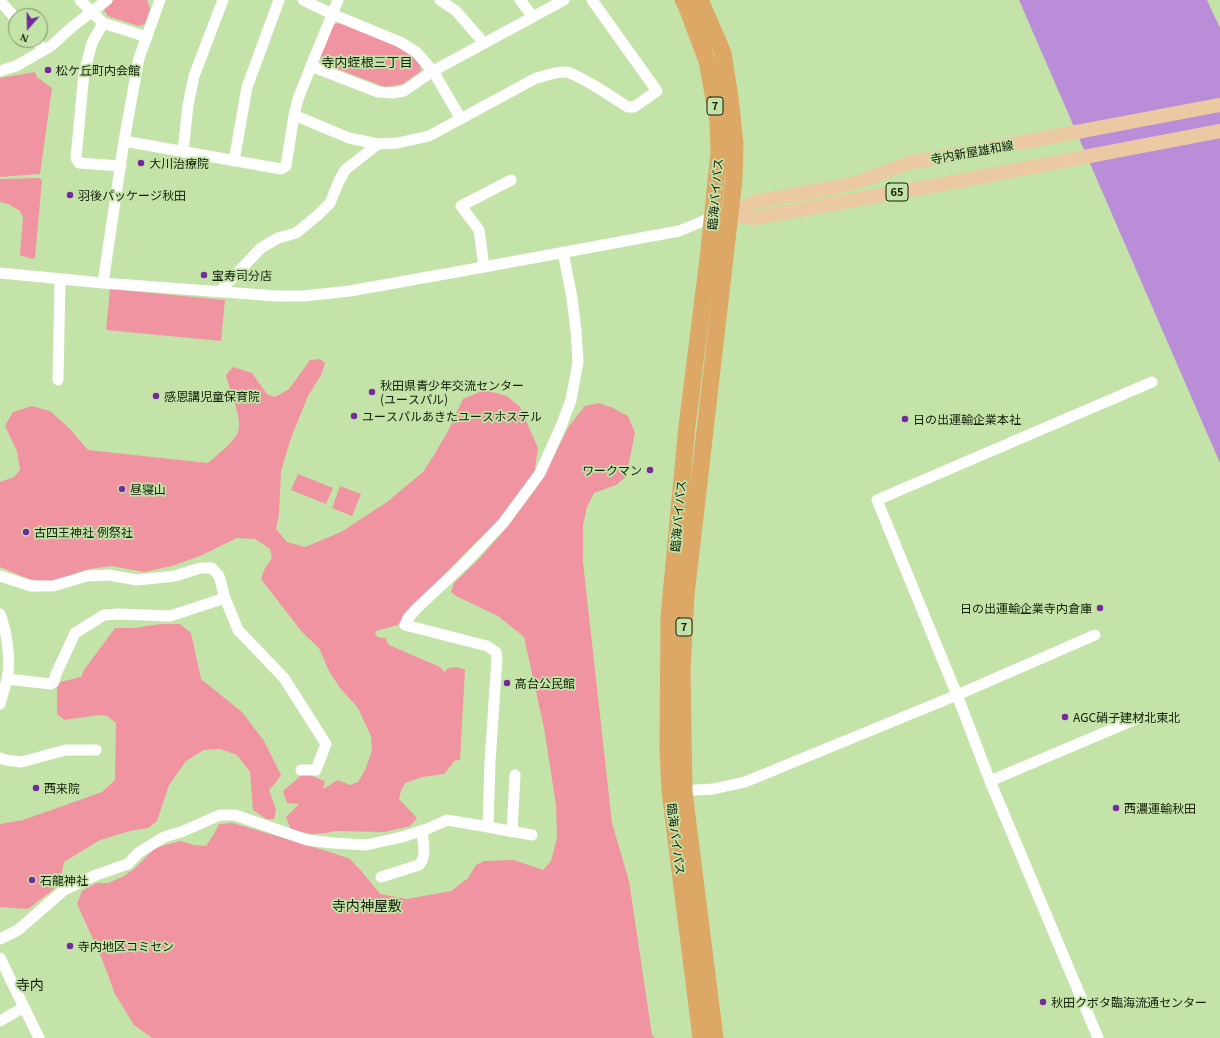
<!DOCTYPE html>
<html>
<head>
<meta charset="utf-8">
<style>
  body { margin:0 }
  #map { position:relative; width:1220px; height:1038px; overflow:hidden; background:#c4e3a8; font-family:Georgia,serif }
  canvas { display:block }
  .north { position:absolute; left:8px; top:8px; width:40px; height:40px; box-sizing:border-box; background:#c4e3a8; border:1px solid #7d9468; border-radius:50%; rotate:200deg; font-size:11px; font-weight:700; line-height:16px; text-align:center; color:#131e08 }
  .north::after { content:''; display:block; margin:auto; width:14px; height:18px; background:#742a9d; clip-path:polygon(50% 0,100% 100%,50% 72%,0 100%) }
</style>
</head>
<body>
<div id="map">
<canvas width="1220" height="1038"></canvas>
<div class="north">N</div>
</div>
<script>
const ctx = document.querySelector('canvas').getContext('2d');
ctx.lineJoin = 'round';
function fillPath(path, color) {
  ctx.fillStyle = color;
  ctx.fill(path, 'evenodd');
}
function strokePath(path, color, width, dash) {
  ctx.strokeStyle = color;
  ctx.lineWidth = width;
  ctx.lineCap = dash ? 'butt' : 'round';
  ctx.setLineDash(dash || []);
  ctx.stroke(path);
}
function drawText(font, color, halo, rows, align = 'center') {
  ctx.font = font + ' Georgia,"Noto Sans JP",serif';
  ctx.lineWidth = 3.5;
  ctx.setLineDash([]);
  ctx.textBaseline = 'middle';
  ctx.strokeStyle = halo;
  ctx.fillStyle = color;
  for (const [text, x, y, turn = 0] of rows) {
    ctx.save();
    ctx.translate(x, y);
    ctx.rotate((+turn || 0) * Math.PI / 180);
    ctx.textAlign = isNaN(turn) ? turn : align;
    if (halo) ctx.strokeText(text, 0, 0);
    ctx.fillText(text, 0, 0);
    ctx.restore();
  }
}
const green = new Path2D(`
  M114 0H147L150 9 145 24 138 26 108 16 104 10 111 2Z
  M339 23 394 45 411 54 420 64 421 71 403 84 385 87 322 63 319 55 331 25Z
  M35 72 37 77 52 88 40 174 0 177V78Z
  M39 178 42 180 35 257 32 259 20 255 23 217 20 211 8 204 0 202V179Z
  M110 289 225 300 221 341 106 330Z
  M320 359 325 363 321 375 308 396 291 438 281 471 279 514 276 529 287 542 305 547 341 532 387 502 423 472 434 455 448 431 463 399 484 390 507 396 520 407 538 448 534 475 502 517 465 553 433 587 411 609 398 625 376 631 375 634 378 637 385 638 389 645 440 667 445 673 446 670C452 666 459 667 465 670L460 760 453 761V763L444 774 422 777 405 783 401 791 399 799 417 818 410 826 385 832 335 831 326 833 312 834 291 830 286 817 299 804 287 803 283 791 304 773 325 781 323 789 338 780 350 785 358 782 365 770 372 751 371 736 358 708 340 688 329 671 319 648 302 632 261 579 265 568 272 558 270 549 255 539 237 538 200 556 172 566 144 572 112 566 89 569 50 582 29 579 0 567V482L14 477 20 470 17 451 5 426 13 412 32 406 50 411 69 428 88 450 208 463C216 456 234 442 238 432 243 419 229 389 226 375L233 367 252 373 267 394 275 397 289 389 310 360Z
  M599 403 613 408 628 416 635 433 626 477 616 485 594 493 587 507 583 525V562L612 823 629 881 652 1035 655 1038H152L134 1025 115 994 102 959 77 904 82 891 96 883H108L124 876 135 868 155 848 180 841 194 845 206 846 214 834 219 824 233 823 333 853 350 859 363 873 380 894 407 899 451 891 468 878 476 865 484 861 514 860 543 870 551 861 557 838 556 805 544 728 524 637 498 616 456 596 451 592 454 583 478 560 509 525 542 480 569 426 585 406Z
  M298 474 333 488 326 504 291 490Z
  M340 486 361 494 352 516 332 508Z
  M161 624H180L191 633 201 679 242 712 264 741 281 775 277 781 269 790 276 810 274 819H266L253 810 250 772 237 755 220 749 204 750 186 761 169 785 157 821 148 828 130 831 100 840 64 862 60 881 53 890 28 909 0 907V824L23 820 102 792 115 780 116 723 107 716 99 715 64 720 57 714V687L60 682 81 677 84 670 115 628H134Z`);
const water = new Path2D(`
  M1019 0H1207L1220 28V463Z`);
const minor = new Path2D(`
  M80 0 103 23
  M303 0 332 14 400 42 416 52 433 71 461 119
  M440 0 456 11 484 43
  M520 0 533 17
  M0 1 16 19
  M35 40 44 50
  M311 66 378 92 393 93 404 91 433 71 564 0
  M0 71 16 66 51 46 72 27 107 0
  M294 115 349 138 378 144 398 143 429 136 536 78C545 76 556 71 566 72 579 74 615 99 628 107H634L657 91 592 0
  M124 141 281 169 286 166 294 115 298 99 311 66 338 0
  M183 152 188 105 194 76 223 0
  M234 161 247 87 279 0
  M121 166 79 163 76 158 84 73 92 43 103 23 147 37
  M484 267 479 230 461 206 511 180
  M0 273 103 283 277 296H304L350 291 484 267 679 231 713 217
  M103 283 124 141 139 58 160 0
  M220 291 261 248 278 238 296 233 318 215 330 203 339 181 345 170 378 144
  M58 380 60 279
  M0 576 31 586H53L87 576 109 575 137 580 175 576 200 568H212L219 576 225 598 238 630 284 678 326 744 316 770H301
  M0 614C7 633 11 659 7 679 5 688 2 696 0 704
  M7 679 51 684 54 682 56 674 75 633 104 615 118 614 170 616 225 598
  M0 758 6 760 21 762 66 750H96
  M990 781 1141 717
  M678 791 713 789 745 782 957 695 1095 635
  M488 827 532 835
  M512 832 515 775
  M381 877 419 865C427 857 423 841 422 831
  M0 939 18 930 64 890 96 875 128 864 138 853 164 837 181 832 220 815H235L307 840 333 843 366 845 402 837 427 829 447 820 488 827 490 762 497 658 496 652 487 646 405 625 408 618 416 609 465 563 503 523 540 473 562 424 571 400 578 362 576 331 572 298 563 252
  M0 958 39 1038
  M0 1021 24 1007
  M1098 1038 990 781 957 695 877 500 1152 382`);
const major = new Path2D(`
  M729 216 754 202 832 188 858 182 909 163 1045 138 1220 105
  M719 217 729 216 755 218 943 184 1220 131`);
const highway = new Path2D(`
  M683 0 686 5 707 61 718 121 719 152 708 259 687 426 669 616 668 749 670 791 701 1038
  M700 0 723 53 730 97 735 144 734 179 686 595 682 670 684 792 715 1038`);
const markers = [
  [48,70,4,"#742a9d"],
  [141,163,4,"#742a9d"],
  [70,195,4,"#742a9d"],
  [204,275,4,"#742a9d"],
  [372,392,4,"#742a9d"],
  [156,396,4,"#742a9d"],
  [354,416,4,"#742a9d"],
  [905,419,4,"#742a9d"],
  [650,470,4,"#742a9d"],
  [122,489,4,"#742a9d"],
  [26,532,4,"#742a9d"],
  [1100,608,4,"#742a9d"],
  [507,683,4,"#742a9d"],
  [1065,717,4,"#742a9d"],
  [36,788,4,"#742a9d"],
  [1116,808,4,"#742a9d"],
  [32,880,4,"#742a9d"],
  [70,946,4,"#742a9d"],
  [1043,1002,4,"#742a9d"]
];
const shields = [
  [715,106,16],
  [897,192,22],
  [684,627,16]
];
const shieldNames = [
  ["7",715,106],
  ["65",897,192],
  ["7",684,627]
];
const poiNames = [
  ["松ケ丘町内会館",56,70],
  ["大川治療院",149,163],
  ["羽後パッケージ秋田",78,195],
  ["宝寿司分店",212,275],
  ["秋田県青少年交流センター",380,385],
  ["(ユースパル)",380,399],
  ["感恩講児童保育院",164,396],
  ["ユースパルあきたユースホステル",362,416],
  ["日の出運輸企業本社",913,419],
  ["ワークマン",642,470,"right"],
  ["昼寝山",130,489],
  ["古四王神社 例祭社",34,532],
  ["日の出運輸企業寺内倉庫",1092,608,"right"],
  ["高台公民館",515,683],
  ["AGC硝子建材北東北",1073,717],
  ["西来院",44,788],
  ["西濃運輸秋田",1124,808],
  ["石龍神社",40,880],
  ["寺内地区コミセン",78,946],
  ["秋田クボタ臨海流通センター",1051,1002]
];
const streetNames = [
  ["寺内新屋雄和線",972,152,-10],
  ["臨海バイパス",715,194,-85],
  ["臨海バイパス",678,516,-85],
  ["臨海バイパス",676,839,83]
];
const neighbourhoodNames = [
  ["寺内蛭根三丁目",367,62]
];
const quarterNames = [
  ["寺内神屋敷",367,906],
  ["寺内",30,985]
];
fillPath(green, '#f194a1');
fillPath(water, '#ba8dd9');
strokePath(minor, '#fff', 11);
strokePath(major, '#ebcaa3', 14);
strokePath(highway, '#dda765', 17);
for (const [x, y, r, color] of markers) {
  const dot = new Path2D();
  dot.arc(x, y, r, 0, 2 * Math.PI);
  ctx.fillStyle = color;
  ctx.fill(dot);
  strokePath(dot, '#c4e3a8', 1.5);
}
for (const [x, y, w] of shields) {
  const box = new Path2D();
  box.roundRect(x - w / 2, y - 9, w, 18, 3);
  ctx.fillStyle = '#c4e3a8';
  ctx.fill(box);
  strokePath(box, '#131e08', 1);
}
drawText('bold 11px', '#131e08', null, shieldNames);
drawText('12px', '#131e08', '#c4e3a8', poiNames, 'left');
drawText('12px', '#131e08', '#c4e3a8', streetNames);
drawText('13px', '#131e08', '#c4e3a8', neighbourhoodNames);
drawText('14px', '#131e08', '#c4e3a8', quarterNames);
</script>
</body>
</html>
